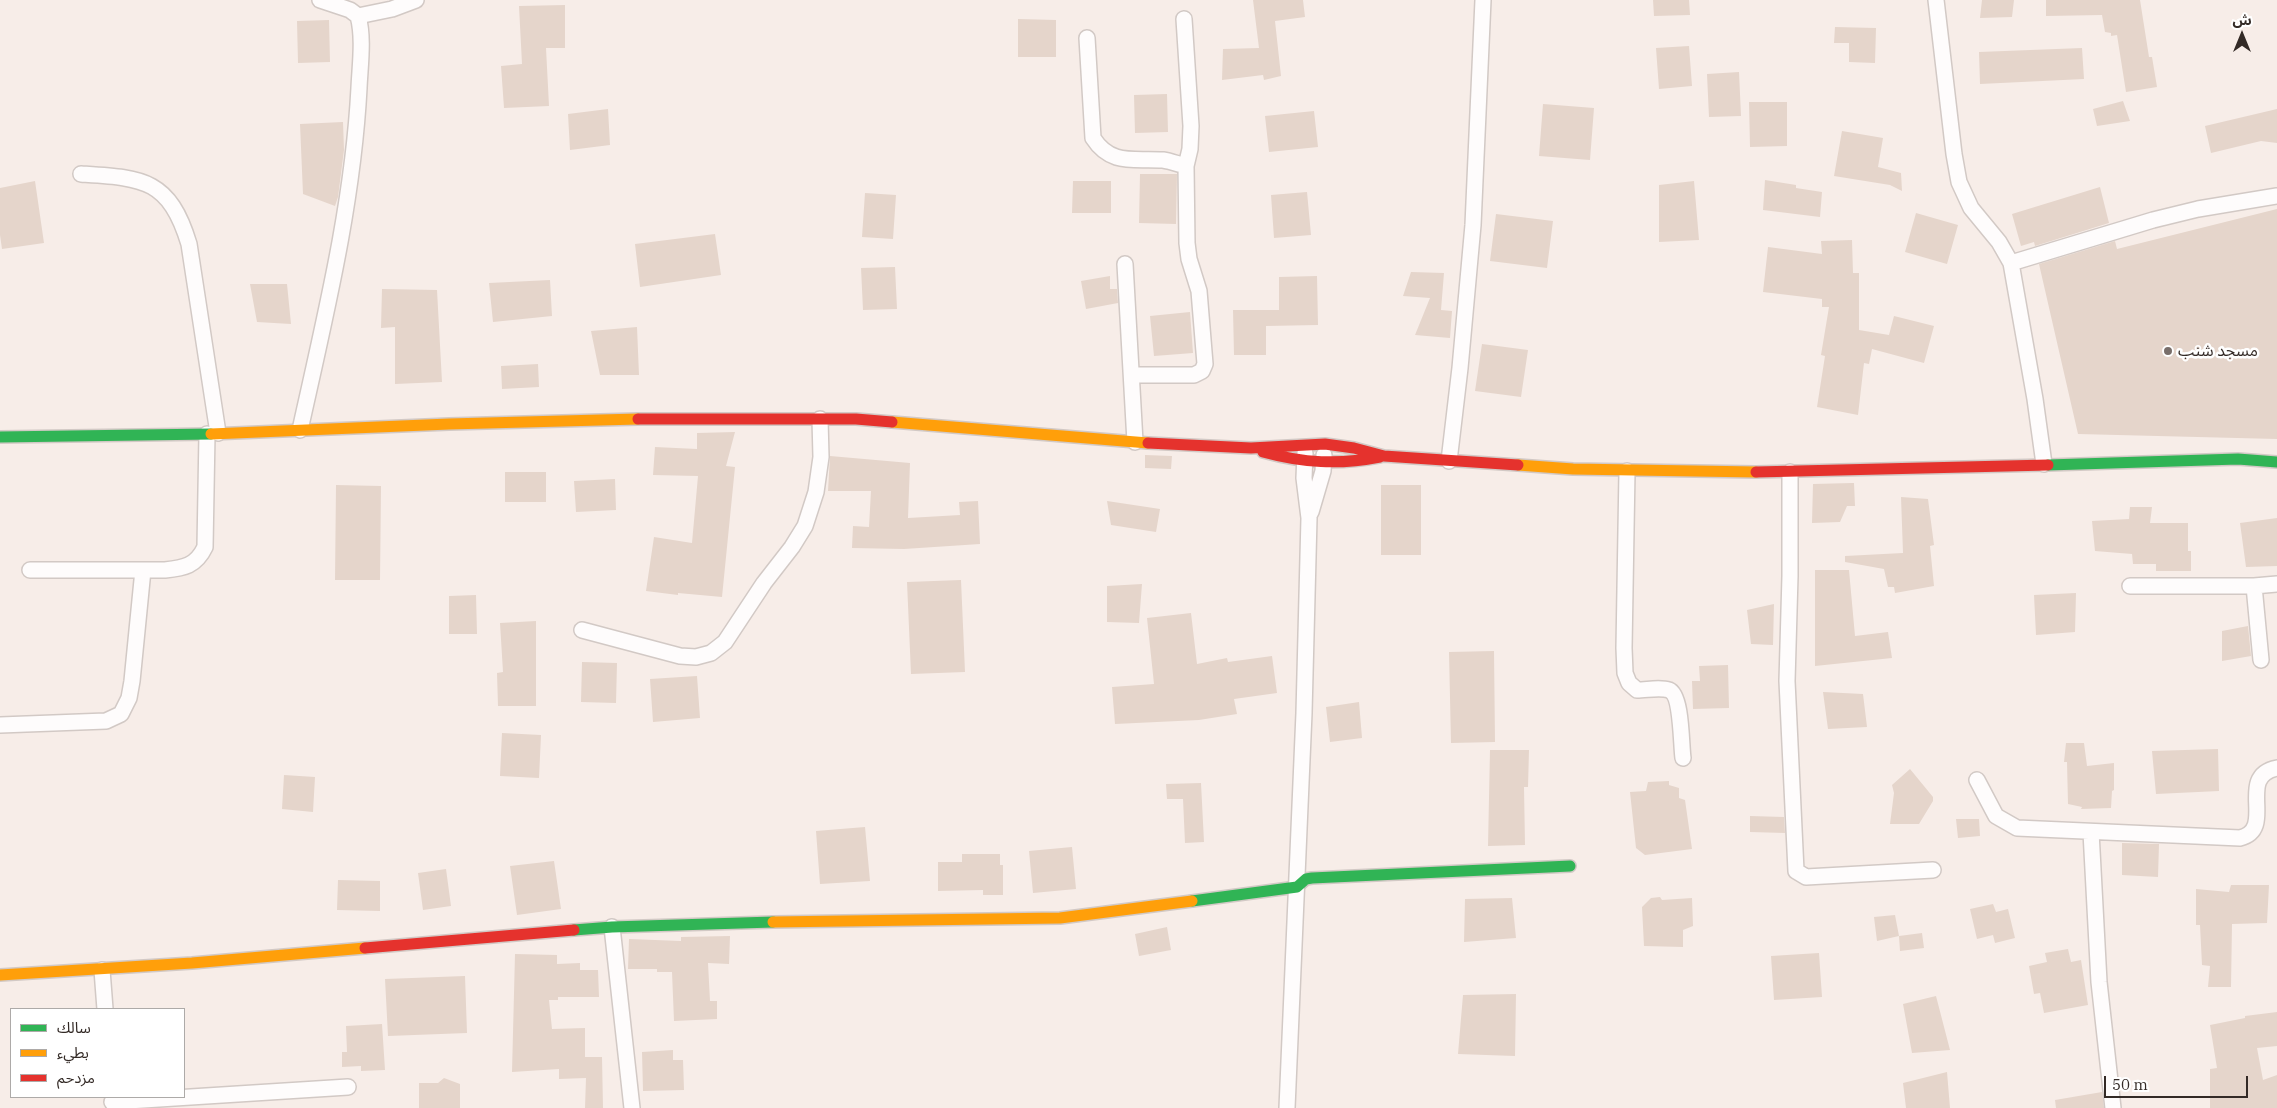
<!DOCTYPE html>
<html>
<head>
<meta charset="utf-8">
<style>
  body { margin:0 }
  #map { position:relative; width:2277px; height:1108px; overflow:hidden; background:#f7ede8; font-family:"IBM Plex Serif","Noto Sans Arabic",serif }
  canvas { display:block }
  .legend { position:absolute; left:10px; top:1008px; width:175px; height:90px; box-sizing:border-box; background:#fff; border:1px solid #adaaa8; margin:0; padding:6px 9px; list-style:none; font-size:15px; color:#332a26 }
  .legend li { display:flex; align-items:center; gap:10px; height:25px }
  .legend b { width:25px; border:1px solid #adaaa8 }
  .north { position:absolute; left:2217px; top:10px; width:50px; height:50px; -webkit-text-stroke:4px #fff; paint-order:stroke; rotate:0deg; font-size:14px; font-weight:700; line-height:20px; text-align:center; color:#332a26 }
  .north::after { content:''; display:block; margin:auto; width:18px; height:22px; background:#332a26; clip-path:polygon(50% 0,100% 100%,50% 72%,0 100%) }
  .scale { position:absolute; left:2104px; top:1076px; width:144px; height:22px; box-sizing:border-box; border:2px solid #332a26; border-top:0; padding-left:6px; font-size:15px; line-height:18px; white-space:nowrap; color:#332a26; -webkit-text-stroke:4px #fff; paint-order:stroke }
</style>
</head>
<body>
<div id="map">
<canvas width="2277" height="1108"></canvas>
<ul class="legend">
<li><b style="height:6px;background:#30b455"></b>سالك</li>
<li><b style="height:6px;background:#ff9f0a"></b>بطيء</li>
<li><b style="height:6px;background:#e5322d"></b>مزدحم</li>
</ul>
<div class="north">ش</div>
<div class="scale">50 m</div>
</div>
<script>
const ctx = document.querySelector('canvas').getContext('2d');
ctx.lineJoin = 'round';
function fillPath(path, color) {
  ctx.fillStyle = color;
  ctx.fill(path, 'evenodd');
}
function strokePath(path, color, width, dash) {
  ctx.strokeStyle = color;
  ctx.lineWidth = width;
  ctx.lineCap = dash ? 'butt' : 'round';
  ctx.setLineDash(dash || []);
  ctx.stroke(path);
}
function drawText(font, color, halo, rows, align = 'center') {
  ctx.font = font + ' "IBM Plex Serif","Noto Sans Arabic",serif';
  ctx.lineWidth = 5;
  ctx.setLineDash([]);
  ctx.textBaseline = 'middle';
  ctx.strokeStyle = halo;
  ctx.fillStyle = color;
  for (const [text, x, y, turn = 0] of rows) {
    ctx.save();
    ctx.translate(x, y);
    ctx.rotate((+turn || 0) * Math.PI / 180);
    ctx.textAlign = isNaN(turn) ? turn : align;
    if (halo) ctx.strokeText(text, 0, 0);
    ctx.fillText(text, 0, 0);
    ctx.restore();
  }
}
const building = new Path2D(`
  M1253 0H1303L1305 17 1275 21 1281 76 1264 80 1263 75 1222 80 1223 49 1259 48Z
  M1653 0H1689L1690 15 1654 16Z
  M1982 0H2014L2012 17 1980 18Z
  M2046 0H2140L2149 57H2152L2157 87 2126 92 2117 35 2111 36V33L2105 32 2102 15 2046 16Z
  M565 5V48H546L549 106 504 108 501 66 522 64 519 6Z
  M1018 19 1056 20V57H1018Z
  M329 20 330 62 298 63 297 21Z
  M1835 27 1876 28 1875 63 1849 62V43H1834Z
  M1689 46 1692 86 1659 89 1656 48Z
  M2082 48 2084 79 1980 84 1979 52Z
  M1739 72 1741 116 1709 117 1707 74Z
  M1167 94 1168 132 1135 133 1134 95Z
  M2123 101 2130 121 2097 126 2093 109Z
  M1749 102H1787V146L1750 147Z
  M1543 104 1594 108 1590 160 1539 156Z
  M608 109 610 145 570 150 568 114Z
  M2277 109V143L2261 141 2211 153 2205 126Z
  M1314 111 1318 147 1269 152 1265 116Z
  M343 122 344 150 338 197 335 206 303 194 300 124Z
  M1842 131 1883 138 1878 167 1901 173 1902 191 1890 185 1834 176Z
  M1140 174H1177L1176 224 1139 223Z
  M1765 180 1796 185V188L1822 192 1820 217 1763 210Z
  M35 181 44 243 2 249 0 235V188Z
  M1073 181H1111V213H1072Z
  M1694 181 1699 240 1659 242V185Z
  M2100 187 2109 223 2035 246 2034 242 2021 246 2012 214Z
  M1307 192 1311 235 1274 238 1271 195Z
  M865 193 896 195 893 239 862 237Z
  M2277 209V439L2078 434 2039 264 2115 241 2117 249Z
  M1916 213 1958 225 1947 264 1905 252Z
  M1496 214 1553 221 1547 268 1490 261Z
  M715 234 721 275 640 287 635 244Z
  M1852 240 1853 273H1859V330L1889 335 1894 316 1934 326 1924 363 1872 349 1869 364 1864 363 1858 415 1817 407 1825 356 1821 355 1829 307H1822V299L1763 292 1768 247 1822 254 1821 241Z
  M895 267 897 309 863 310 861 268Z
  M1411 272 1444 273 1441 310 1452 311 1450 338 1415 335 1430 298 1403 296Z
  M1110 276V289H1117L1118 303 1086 309 1081 281Z
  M1317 276 1318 325 1266 326V355H1234L1233 310H1279V277Z
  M550 280 552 316 493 322 489 283Z
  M250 284H287L291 324 257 322Z
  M382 289 437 290 442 382 395 384V327L381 328Z
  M1190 312 1193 353 1154 356 1150 316Z
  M637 327 639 375H600L591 331Z
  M1482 344 1528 350 1521 397 1475 391Z
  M538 364 539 387 502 389 501 366Z
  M735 432 726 466 735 467 722 597 678 593V595L646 591 654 537 692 543 698 476 653 475 655 447 697 449V433Z
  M1145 455 1172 456 1171 469 1145 468Z
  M830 456 910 463 908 518 960 515 959 502 978 501 980 544 904 549 852 548 853 526 869 527 871 491H828Z
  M505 472H546V502H505Z
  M615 479 616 510 576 512 574 481Z
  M1852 483H1854L1855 506H1847L1840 522 1812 523 1813 484Z
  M336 485 381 486 380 580H335Z
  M1381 485H1421V555H1381Z
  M1901 497 1928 499 1934 545 1930 546 1934 586 1895 593 1894 587H1888L1884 569 1845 562V556L1903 553Z
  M1107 501 1160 509 1156 532 1111 525Z
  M2130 507H2152L2150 523H2188V551H2191V571H2156V564H2133L2132 554 2095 551 2092 521 2129 519Z
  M2277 518V566L2246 567 2240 523Z
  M1815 570H1849L1855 636 1888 632 1892 658 1815 666Z
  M961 580 965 672 911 674 907 582Z
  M1142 584 1139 623 1107 622V586Z
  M2076 593 2075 632 2036 635 2034 595Z
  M476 595 477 634H449V596Z
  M1774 604 1773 645 1751 644 1747 610Z
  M1191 613 1197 664 1227 658 1228 662 1272 656 1277 693 1234 699 1237 714 1199 720 1115 724 1112 687 1154 684 1147 618Z
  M536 621V706H498L497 673 503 672 500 623Z
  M2248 626 2251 656 2222 661V631Z
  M1494 651 1495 742 1451 743 1449 652Z
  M582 662 617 663 616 703 581 702Z
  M1728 665 1729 708 1693 709 1692 681H1700L1699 666Z
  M697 676 700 718 653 722 650 679Z
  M1823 692 1863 694 1867 727 1828 729Z
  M1359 702 1362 738 1330 742 1326 707Z
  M502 733 541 735 539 778 500 776Z
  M2066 743H2084L2087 766 2114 763V790L2112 791 2111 808 2081 809 2082 807 2068 804 2067 762H2064Z
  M2218 749 2219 791 2156 794 2152 751Z
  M1490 750H1529L1528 787H1524L1525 845 1488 846Z
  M1910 769 1933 797V801L1919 824H1890L1894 793 1892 785Z
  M284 775 315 777 313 812 282 809Z
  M1669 781V785L1679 788V798L1685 800 1692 849 1645 855 1636 848 1630 792 1646 791 1648 782Z
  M1201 783 1204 842 1185 843 1183 799H1167L1166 784Z
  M1750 816 1784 817 1785 833 1750 832Z
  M1956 819H1979L1980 836 1958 838Z
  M865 827 870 881 820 884 816 831Z
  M2122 843 2159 844 2158 877 2122 875Z
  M1072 847 1076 889 1033 893 1029 851Z
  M962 854H1000V865H1003V895H983V890L938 891V862H962Z
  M554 861 561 909 517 915 510 866Z
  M446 869 451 906 423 910 418 873Z
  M338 880 380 881V911L337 910Z
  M2231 885H2269L2267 923 2232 924 2231 987H2208L2210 966 2202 965 2200 925H2196V889L2229 892Z
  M1660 897 1662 900 1692 898 1693 926 1683 930V947L1644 946 1642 907 1651 898Z
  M1512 898 1516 938 1464 942 1465 899Z
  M1993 904 1996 912 2008 909 2015 938 1995 943 1993 935 1977 939 1970 909Z
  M1895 915 1899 936 1877 941 1874 917Z
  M1167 927 1171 950 1139 956 1135 934Z
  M1922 933 1924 948 1900 951 1899 936Z
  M730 936 729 964 708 963 710 1001H717V1019L674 1021 672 972H657V969H628L629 939 681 941V937Z
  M2068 949 2071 962 2081 960 2088 1005 2044 1013 2040 993 2034 994 2029 966 2047 962 2045 953Z
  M1819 953 1822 997 1774 1000 1771 956Z
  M515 954 557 955V964L580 963V970H598L599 997H558V1000H549L552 1029 585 1028V1057H602L603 1108H585L586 1078 559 1079V1069L512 1072Z
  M465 976 467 1033 388 1036 385 979Z
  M1516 994 1515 1056 1458 1054 1463 995Z
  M1936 996 1950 1050 1912 1053 1903 1004Z
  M2277 1012V1046L2257 1048 2263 1080 2277 1075V1108H2210V1069L2217 1068 2210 1025 2245 1018V1016Z
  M382 1024 385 1070 361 1071V1066L342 1067V1052H347L346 1026Z
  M673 1050V1060H683L684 1090 643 1091 642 1052Z
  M1947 1072 1950 1108H1906L1903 1083Z
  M444 1078 460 1084V1108H419V1083H438Z
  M2102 1092 2104 1108H2056L2055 1100Z`);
const street = new Path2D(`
  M1936 0 1954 154 1959 182 1971 208 1999 242 2011 263 2035 399 2044 464
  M358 16 392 9 416 0
  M1087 38 1093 138C1111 166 1134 158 1163 160 1170 161 1178 164 1186 166
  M81 174C142 178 169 178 189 244L218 433
  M2011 263 2153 220 2198 209 2277 196
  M1125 264 1135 442
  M1133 375H1194L1202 371 1205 364 1199 291 1189 259 1187 243 1186 166 1190 149 1191 126 1184 19
  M300 430C325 317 353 204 359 88 360 65 364 38 358 16L350 10 320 0
  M1449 461 1460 368 1473 225 1483 0
  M1627 471 1624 648 1625 673 1629 683 1637 690C1647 690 1660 687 1669 690 1682 695 1681 745 1683 758
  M1790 472V576L1787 681 1796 871 1806 877 1933 870
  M1311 512 1323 471 1324 455
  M30 570H165C184 568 196 566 205 547L207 434
  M2130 586H2254L2277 584
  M2254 586 2261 660
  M582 630 680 656 696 657 711 653 725 642 764 583 792 547 805 526 816 492 821 457 820 419
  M0 725 106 721 121 714 129 698 132 681 143 570
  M1977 780 1996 816 2017 828 2240 838C2277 829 2235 776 2277 768
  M2091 832 2099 982 2113 1108
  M612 927 632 1108
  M102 970 105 1009
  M112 1102 348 1087
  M1287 1108 1304 713 1309 518 1304 478 1305 453`);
const fast = new Path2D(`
  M0 437 211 434
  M2048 465 2238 459 2277 462
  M1192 901 1297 887 1306 879 1312 878 1570 866
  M574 930 612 927 773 922`);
const slow = new Path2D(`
  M892 422 1148 443
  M211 434 449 424 638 419
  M1518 465 1573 469 1756 472
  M773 922 1060 918 1192 901
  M0 975 192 963 365 948`);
const jam = new Path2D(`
  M638 419H856L892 422
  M1148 443 1251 448 1325 444 1354 448 1384 456 1518 465
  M1263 452C1303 463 1339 465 1380 457
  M1756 472 2048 465
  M365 948 574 930`);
const markers = [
  [2168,351,5,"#786e6a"]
];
const poiNames = [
  ["مسجد شنب",2178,351]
];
fillPath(building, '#e5d5cb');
strokePath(street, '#d2c9c5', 18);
strokePath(fast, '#d2c9c5', 14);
strokePath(slow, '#d2c9c5', 14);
strokePath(jam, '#d2c9c5', 14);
strokePath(street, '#fefcfc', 15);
strokePath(fast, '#30b455', 11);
strokePath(slow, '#ff9f0a', 11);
strokePath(jam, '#e5322d', 11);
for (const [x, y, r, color] of markers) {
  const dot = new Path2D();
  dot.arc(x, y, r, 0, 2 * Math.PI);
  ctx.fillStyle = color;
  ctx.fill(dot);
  strokePath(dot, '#fff', 2);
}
drawText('16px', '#332a26', '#fff', poiNames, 'left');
</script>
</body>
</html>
